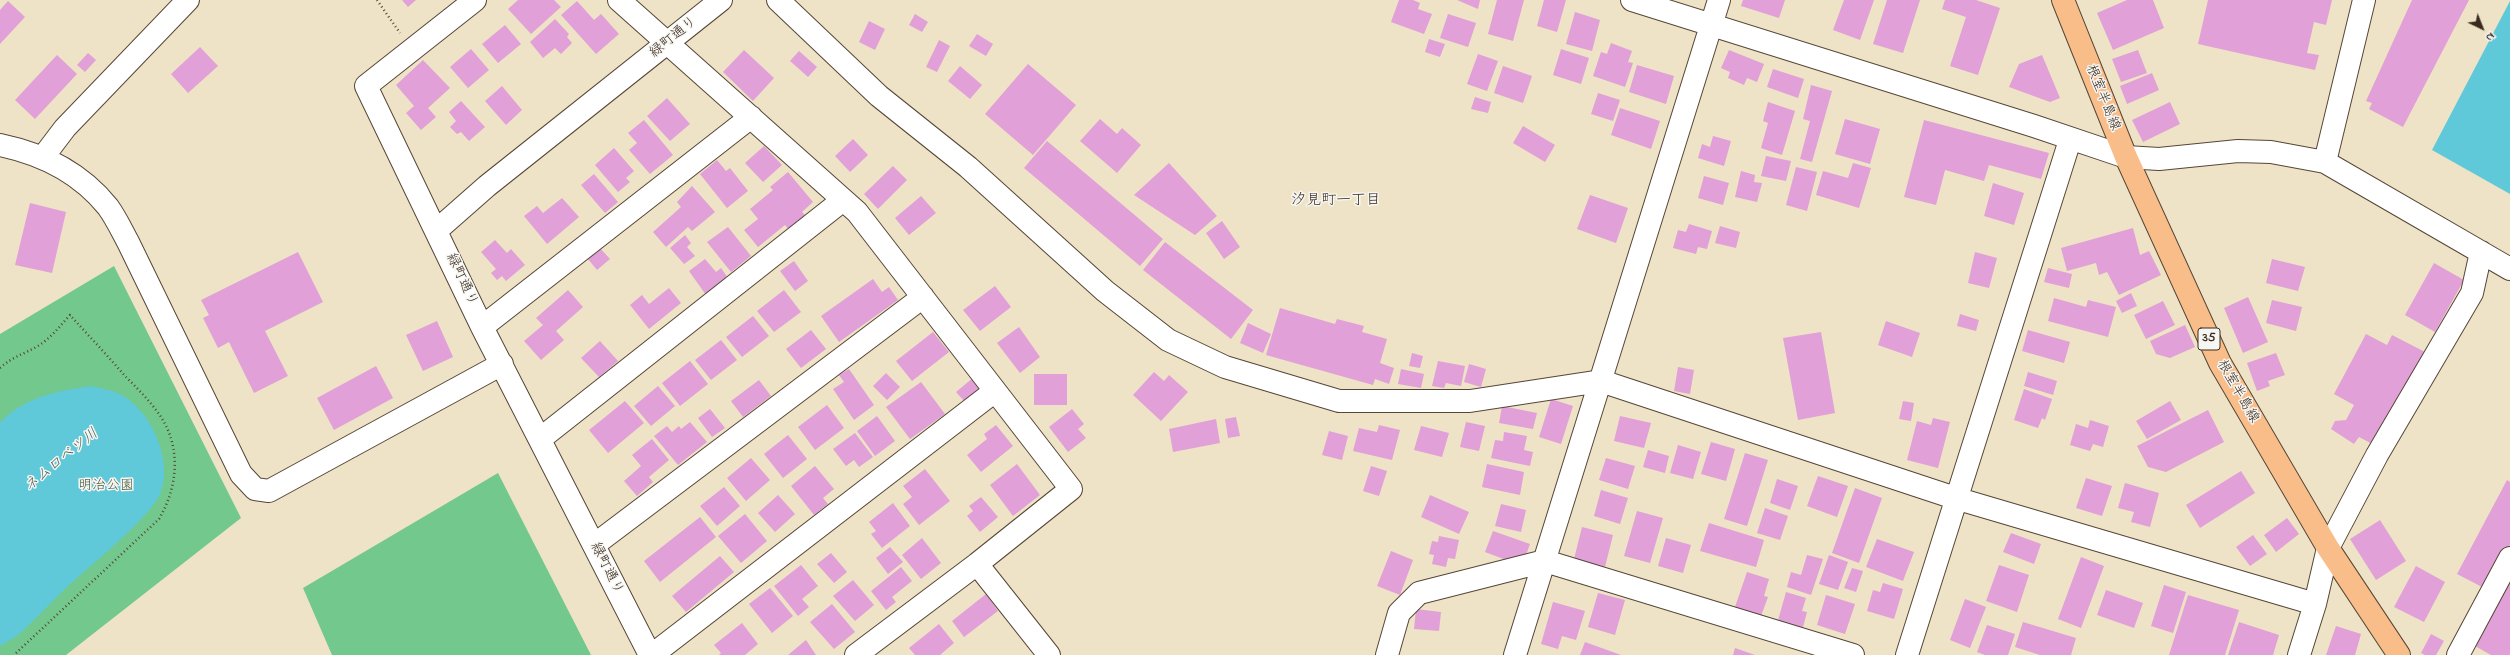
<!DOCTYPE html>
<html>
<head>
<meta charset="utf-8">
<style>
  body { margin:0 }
  #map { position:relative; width:2510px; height:655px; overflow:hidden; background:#eee3c6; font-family:"Indie Flower",sans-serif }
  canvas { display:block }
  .north { position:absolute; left:2462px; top:8px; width:40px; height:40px; -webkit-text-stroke:3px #f6f6f2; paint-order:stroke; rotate:137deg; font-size:11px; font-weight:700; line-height:16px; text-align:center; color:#3b2a1e }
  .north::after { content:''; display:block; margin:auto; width:14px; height:18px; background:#3b2a1e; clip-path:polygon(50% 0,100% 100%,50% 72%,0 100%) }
</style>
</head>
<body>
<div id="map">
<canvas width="2510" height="655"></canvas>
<div class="north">N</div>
</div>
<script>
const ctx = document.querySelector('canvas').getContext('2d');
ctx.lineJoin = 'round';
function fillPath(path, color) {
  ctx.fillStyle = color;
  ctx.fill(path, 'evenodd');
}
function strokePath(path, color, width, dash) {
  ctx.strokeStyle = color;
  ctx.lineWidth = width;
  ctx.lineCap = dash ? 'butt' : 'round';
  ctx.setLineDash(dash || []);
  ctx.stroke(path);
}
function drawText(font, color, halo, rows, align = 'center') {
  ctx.font = font + ' "Indie Flower","Klee One",sans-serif';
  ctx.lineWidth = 3;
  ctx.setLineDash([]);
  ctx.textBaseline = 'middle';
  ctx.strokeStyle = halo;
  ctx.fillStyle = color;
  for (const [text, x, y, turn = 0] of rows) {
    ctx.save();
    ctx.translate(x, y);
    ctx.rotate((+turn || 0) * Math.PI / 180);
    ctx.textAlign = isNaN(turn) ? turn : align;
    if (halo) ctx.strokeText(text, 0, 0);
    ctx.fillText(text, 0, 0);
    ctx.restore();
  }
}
const green = new Path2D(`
  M114 266 241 518 66 655H0V334Z
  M498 473 591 655H332L303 588Z`);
const water = new Path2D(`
  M2510 1V194L2432 150Z
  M91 386C103 389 114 390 125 397 153 415 173 462 160 494 150 518 85 570 64 590 48 605 34 621 18 635 13 639 6 642 0 646V423C23 397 58 391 91 386Z`);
const building = new Path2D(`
  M402 0H416L408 7Z
  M518 0H554L561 7 531 34 508 9Z
  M1399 0H1413L1420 3 1418 9 1432 14 1424 34 1391 22Z
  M1457 0H1480L1478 9Z
  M1497 0H1524L1513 41 1488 34Z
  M1544 0H1566L1557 32 1537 26Z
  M1743 0H1785L1779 18 1741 6Z
  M1844 0H1874L1860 40 1833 30Z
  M1887 0H1920L1903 53 1873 44Z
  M1945 0H1976L2000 8 1978 75 1950 66 1966 17 1942 9Z
  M2127 0H2153L2164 28 2113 50 2097 13Z
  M2208 0H2332L2326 25 2314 22 2307 53 2319 55 2315 70 2198 44Z
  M2412 0H2469L2403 127 2369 109 2372 103 2366 101Z
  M8 1 25 17 0 44V10Z
  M577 1 594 20 601 14 619 34 596 54 561 15Z
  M1575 12 1600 20 1592 51 1566 44Z
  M915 14 928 22 922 32 909 25Z
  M1448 14 1476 23 1468 47 1440 38Z
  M555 19 569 34 567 37 572 43 561 54 555 48 543 58 530 42Z
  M869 21 885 29 875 50 859 42Z
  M505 25 521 44 498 63 482 44Z
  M977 34 993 44 986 56 969 46Z
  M1429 39 1445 44 1440 57 1425 52Z
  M939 40 950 46 937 72 926 67Z
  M1611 43 1632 51 1628 62 1633 63 1625 87 1593 76 1601 52 1607 54Z
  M200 47 218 66 188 93 171 74Z
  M471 49 489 70 468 88 450 67Z
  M1561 49 1589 58 1581 84 1553 75Z
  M744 50 774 78 753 101 723 72Z
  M1729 50 1764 64 1757 82 1747 78 1744 85 1728 78 1730 72 1721 68Z
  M2138 50 2147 73 2121 82 2112 59Z
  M799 51 817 67 808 77 790 61Z
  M88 53 96 60 85 72 77 65Z
  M1478 54 1498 61 1487 91 1467 84Z
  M57 55 77 74 35 119 15 100Z
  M2042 55 2060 98 2050 102 2009 87 2019 64Z
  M423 60 450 88 428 108 436 117 421 130 406 113 414 106 396 85Z
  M1028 64 1076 105 1033 155 985 114Z
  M1637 65 1674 76 1666 104 1629 92Z
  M960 66 982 85 970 99 948 81Z
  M1503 66 1532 76 1523 103 1494 93Z
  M1773 69 1804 79 1798 98 1767 87Z
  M2152 73 2159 90 2127 104 2120 86Z
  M1811 85 1832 91 1812 162 1800 159 1810 121 1803 119Z
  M502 86 522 110 506 125 485 101Z
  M1598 93 1620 100 1613 121 1591 114Z
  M1475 97 1491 102 1488 113 1471 109Z
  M667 98 690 124 670 141 647 116Z
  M461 101 485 127 469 141 461 132 457 134 450 127 456 121 449 112Z
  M1768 102 1795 111 1782 155 1761 148 1768 123 1763 121Z
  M2170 102 2180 124 2143 142 2132 120Z
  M1620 108 1660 121 1651 149 1611 135Z
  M1100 119 1117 134 1122 128 1141 145 1117 173 1080 141Z
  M1845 119 1880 129 1870 164 1835 154Z
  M644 120 673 155 650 174 629 150 637 143 628 133Z
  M1924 120 2049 153 2041 179 1989 165 1984 181 1945 170 1936 205 1904 197Z
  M1523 126 1555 145 1545 162 1513 143Z
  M1713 136 1731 141 1724 166 1698 158 1702 144 1710 147Z
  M853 139 868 155 850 172 835 156Z
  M1047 141 1163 239 1140 266 1024 168Z
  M764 146 782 165 763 182 745 163Z
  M614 148 634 171 626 178 630 182 618 192 595 165Z
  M1766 156 1791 161 1786 181 1761 176Z
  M717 160 726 171 730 168 748 191 727 208 700 174Z
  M1169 163 1217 216 1195 235 1134 195Z
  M1853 163 1871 168 1859 208 1816 195 1823 171 1848 178Z
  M893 166 907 180 878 209 864 194Z
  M1796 167 1817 172 1807 211 1786 205Z
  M1741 171 1755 175 1754 182 1762 183 1757 202 1735 197Z
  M788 172 813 202 802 212 806 216 789 230 785 225 758 247 744 230 758 219 750 209 773 190 770 187Z
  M594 174 618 202 605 213 581 185Z
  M1704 176 1729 183 1723 205 1698 198Z
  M1993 183 2024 193 2014 225 1984 216Z
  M692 186 715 212 692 231 688 227 666 247 653 232 681 207 677 202Z
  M1590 195 1628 208 1616 243 1577 229Z
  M921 196 936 213 909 235 895 218Z
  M562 198 579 217 547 244 524 216 537 206 543 213Z
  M30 203 66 212 52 273 15 265Z
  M1222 221 1240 247 1224 259 1206 233Z
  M1689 224 1712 231 1707 249 1698 247 1696 254 1673 248 1678 230 1686 232Z
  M1720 226 1740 232 1736 248 1715 243Z
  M728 227 751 256 731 272 707 242Z
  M2133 228 2140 255 2149 251 2161 275 2119 295 2107 272 2099 275 2096 263 2067 271 2061 248Z
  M685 235 691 243 687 247 695 256 684 264 670 248Z
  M495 240 507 253 511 249 525 265 506 281 502 276 497 280 491 273 496 269 481 252Z
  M1165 242 1253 310 1231 339 1143 270Z
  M599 247 610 259 597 270 587 258Z
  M298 252 323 302 265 331 288 376 254 393 229 342 218 348 203 318 209 315 201 300Z
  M1975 252 1997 258 1989 288 1968 283Z
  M705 259 716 272 721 268 728 278 706 295 689 271Z
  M2272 259 2305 267 2298 291 2266 283Z
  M794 261 808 281 795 291 780 271Z
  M2434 263 2464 280 2435 332 2405 315Z
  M2048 268 2072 274 2069 288 2044 282Z
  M873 279 882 292 889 287 898 300 839 342 821 316Z
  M995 286 1011 307 980 331 963 310Z
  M669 288 681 303 649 329 630 305 642 295 649 304Z
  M568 290 583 307 556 331 564 340 541 360 524 341 543 325 536 318Z
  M784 290 801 312 774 332 757 311Z
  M2131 293 2137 306 2122 313 2116 301Z
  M2248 297 2268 342 2243 353 2224 308Z
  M2054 298 2086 307 2088 300 2116 307 2108 337 2048 321Z
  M2272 300 2302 307 2296 331 2266 323Z
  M2163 301 2175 325 2146 339 2134 315Z
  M1280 308 1335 324 1337 319 1364 326 1362 332 1387 339 1380 363 1394 368 1389 384 1375 379 1373 385 1266 355Z
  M1960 314 1979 320 1976 331 1957 326Z
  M753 316 769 336 742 357 726 337Z
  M437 321 453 357 423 371 406 335Z
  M1886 321 1920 333 1912 357 1878 345Z
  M1248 323 1271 334 1263 353 1240 343Z
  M2185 325 2195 347 2170 358 2156 354 2150 341Z
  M1019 327 1040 357 1020 373 997 343Z
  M811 330 826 349 801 368 786 349Z
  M2028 330 2070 342 2064 363 2022 351Z
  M933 332 949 352 912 381 896 361Z
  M1821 332 1835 413 1798 420 1783 338Z
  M2366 334 2387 345 2392 335 2427 353 2376 446 2359 437 2354 444 2331 429 2335 421 2346 420 2354 405 2334 394Z
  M721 340 737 360 711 380 695 360Z
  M600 341 618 361 599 377 581 358Z
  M1412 353 1423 356 1420 368 1409 366Z
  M2276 353 2285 375 2268 381 2270 386 2257 391 2247 363Z
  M690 361 708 384 680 406 662 383Z
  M1438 361 1465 366 1461 386 1446 383 1444 388 1432 386Z
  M1469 364 1486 369 1481 387 1464 382Z
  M376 366 393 398 334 430 317 398Z
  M1678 367 1694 370 1690 394 1674 391Z
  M849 369 874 405 854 420 833 389 844 382 839 375Z
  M1401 369 1424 374 1421 388 1398 384Z
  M1154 372 1164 381 1169 375 1188 392 1161 421 1133 395Z
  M2028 372 2057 381 2053 395 2024 386Z
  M886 373 900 387 887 400 873 386Z
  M1034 374H1067V405H1034Z
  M974 377 982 387 964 401 956 392Z
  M759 380 771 396 743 417 731 401Z
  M921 382 945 414 910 439 886 407Z
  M658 386 675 406 651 426 634 406Z
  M2024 389 2052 399 2045 420 2042 418 2038 428 2014 420Z
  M1551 399 1573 406 1561 444 1539 437Z
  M625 401 644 423 608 453 589 430Z
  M1903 401 1914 403 1911 421 1899 419Z
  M2170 401 2181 420 2147 439 2136 421Z
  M827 405 844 428 815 450 798 427Z
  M1502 406 1537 413 1533 429 1499 423Z
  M710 409 725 428 712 437 698 418Z
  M1072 409 1084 424 1078 429 1086 438 1068 452 1049 427Z
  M2208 410 2224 442 2166 472 2148 467 2137 446Z
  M877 416 895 441 875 456 857 431Z
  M1620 416 1651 423 1644 448 1614 441Z
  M1236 417 1240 436 1228 438 1225 419Z
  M1933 418 1950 422 1938 468 1907 460 1917 421 1931 425Z
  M1216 419 1220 443 1173 452 1169 429Z
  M2090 420 2109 426 2103 447 2093 444 2090 451 2070 445 2076 424 2088 428Z
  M690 422 707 442 678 465 654 436 667 426 672 432 679 426 681 429Z
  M1466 422 1485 426 1479 451 1460 447Z
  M996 425 1013 446 981 472 967 455 987 439 984 434Z
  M1379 425 1400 430 1392 460 1353 451 1359 428 1377 432Z
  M1421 426 1449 433 1442 457 1414 450Z
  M1329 431 1348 436 1342 460 1322 455Z
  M1504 432 1527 436 1524 450 1533 452 1530 466 1491 458 1495 440 1503 441Z
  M855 433 873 457 859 467 854 460 846 466 833 449Z
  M788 435 807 459 783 478 764 454Z
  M652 439 669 460 649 477 653 482 637 496 624 481 641 466 632 455Z
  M1711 442 1735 449 1726 481 1701 474Z
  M1678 445 1701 452 1693 479 1670 473Z
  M1648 450 1669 456 1665 473 1643 467Z
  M1745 453 1768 460 1747 526 1724 519Z
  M751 458 770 480 746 501 727 478Z
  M1606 458 1635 466 1628 489 1599 480Z
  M1017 464 1040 495 1013 516 990 485Z
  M1487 464 1524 472 1520 495 1482 487Z
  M815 466 834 489 823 498 828 504 814 515 791 486Z
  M1371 466 1387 471 1379 496 1363 491Z
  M925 469 950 501 919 525 903 504 912 497 903 486Z
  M2241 471 2255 493 2200 528 2186 505Z
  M1818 476 1848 486 1837 517 1807 506Z
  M2086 478 2112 486 2102 516 2076 508Z
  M1777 479 1798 486 1790 510 1770 503Z
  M2507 480 2510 482V545L2486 589 2457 574Z
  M2125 483 2159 493 2150 527 2131 522 2134 512 2118 508Z
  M724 487 740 506 717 526 700 506Z
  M1855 488 1882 498 1859 563 1832 553Z
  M1601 490 1628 498 1620 524 1594 516Z
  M778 495 795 514 775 532 758 513Z
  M1430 495 1469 512 1459 534 1421 517Z
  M981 497 998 517 980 532 967 516 973 511 969 506Z
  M893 503 910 526 882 548 871 534 876 531 869 522Z
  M1501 504 1526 510 1521 532 1495 526Z
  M1765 508 1788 516 1780 540 1757 533Z
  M1637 511 1663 518 1650 563 1624 556Z
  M745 514 767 541 741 563 718 536Z
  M700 517 716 537 660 582 644 561Z
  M2287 518 2299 534 2276 552 2264 535Z
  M2380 520 2406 561 2376 580 2350 539Z
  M1709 523 1764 540 1756 567 1700 551Z
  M1582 527 1613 535 1605 567 1574 559Z
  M1493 531 1530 544 1522 566 1485 552Z
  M2011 533 2041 544 2034 564 2003 552Z
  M2253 535 2267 554 2250 566 2236 547Z
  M1439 536 1459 540 1455 559 1448 558 1446 567 1432 564 1434 555 1429 554 1432 541 1438 542Z
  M922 538 941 563 921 579 902 555Z
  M1666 538 1691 545 1683 573 1658 566Z
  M1877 539 1914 552 1903 581 1866 567Z
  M890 547 903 562 888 574 876 558Z
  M1391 551 1413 560 1400 595 1377 586Z
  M831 553 847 572 834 583 817 564Z
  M1807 555 1823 559 1811 595 1787 587 1791 572 1801 575Z
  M1829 555 1848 562 1838 590 1819 584Z
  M720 556 734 572 686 612 672 596Z
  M2081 557 2104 566 2081 628 2058 619Z
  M801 565 818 586 802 599 809 607 798 616 774 586Z
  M1999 565 2029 575 2017 612 1986 601Z
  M2416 566 2445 582 2424 622 2394 607Z
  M901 567 912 581 892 597 896 602 886 610 871 591Z
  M1852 568 1863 571 1856 592 1844 588Z
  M1747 572 1769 579 1764 596 1768 597 1761 616 1735 607Z
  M853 580 874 605 855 621 833 596Z
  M2510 580V655H2491L2475 646Z
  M1883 583 1903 589 1894 619 1867 611 1873 590 1880 592Z
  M2164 585 2186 592 2173 633 2151 626Z
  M770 588 793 616 772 633 749 604Z
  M2106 590 2143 603 2134 628 2097 615Z
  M1786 592 1806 598 1802 611 1807 612 1802 631 1777 624Z
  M1598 593 1625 600 1615 635 1588 627Z
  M986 594 998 611 964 637 952 621Z
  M1826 595 1855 604 1845 634 1817 625Z
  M2188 595 2239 610 2225 655H2169Z
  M1965 599 1986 607 1970 648 1950 640Z
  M1553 602 1585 611 1576 640 1562 636 1558 649 1541 644Z
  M832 604 855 632 834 649 810 622Z
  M1416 609 1441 612 1439 631 1414 629Z
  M2023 622 2076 638 2071 655H2040L2015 647Z
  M2239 622 2279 635 2273 655H2228Z
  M742 623 758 644 745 655H719L721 653 714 645Z
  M939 624 954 643 940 655H915L909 648Z
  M1987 625 2015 634 2008 655H1985L1977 652Z
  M2336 626 2361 634 2355 655H2326Z
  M2431 634 2444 641 2436 655H2425L2421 653Z
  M806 640 816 655H788Z
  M1585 642 1621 655H1580Z
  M1735 648 1755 655H1733Z`);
const path = new Path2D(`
  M377 0 400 33
  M0 368C12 357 24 354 38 346 51 338 60 326 70 315 88 335 107 355 125 376 136 387 147 398 156 410 182 443 179 485 159 519L14 655`);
const minor = new Path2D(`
  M475 0 366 86 482 327 650 655
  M619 0 857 212 1071 489 977 564 856 655
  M778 0 879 96 968 167 1105 291 1168 340 1225 367 1339 401H1470L1601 381 1955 498 2315 604
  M1632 0 2034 126 2126 157 2159 159 2238 151 2271 152 2325 162 2510 269
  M0 145C43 154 80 172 108 207 116 218 122 231 128 242L241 474 255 489 269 491 502 364
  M43 157 65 128 188 0
  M2325 162 2364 0
  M437 230 487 186 721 0
  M482 327 751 117
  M540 439 843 200
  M594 545 923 297
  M977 564 1049 655
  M652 655 995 391
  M1387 655 1399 613 1419 593 1545 561 1853 655
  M1515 655 1719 0
  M1907 655 2070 140
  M2299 655 2315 604 2328 548 2377 455 2472 293 2481 252
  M2458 655 2510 558`);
const major = new Path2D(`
  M2063 0 2126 157 2220 363 2328 548 2399 655`);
const shields = [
  [2209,339,22]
];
const shieldNames = [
  ["35",2209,339]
];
const streetNames = [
  ["緑町通り",674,38,-39],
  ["根室半島線",2102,98,68],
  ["緑町通り",461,280,65],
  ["根室半島線",2237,392,60],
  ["緑町通り",606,569,63]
];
const parkNames = [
  ["明治公園",106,487]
];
const neighbourhoodNames = [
  ["汐見町一丁目",1336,202]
];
const waterNames = [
  ["ネムロベツ川",62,461,-39]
];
fillPath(green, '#73c88d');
fillPath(water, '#5fc9d9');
fillPath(building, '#e1a0d7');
strokePath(minor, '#564637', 24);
strokePath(major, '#564637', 24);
strokePath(path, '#564637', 2.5, [1, 3]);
strokePath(minor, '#fff', 22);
strokePath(major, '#f8bd88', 22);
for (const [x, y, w] of shields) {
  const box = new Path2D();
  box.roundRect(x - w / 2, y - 11, w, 22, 3);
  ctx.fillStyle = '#f6f6f2';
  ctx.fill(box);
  strokePath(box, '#3b2a1e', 1);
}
drawText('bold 13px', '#3b2a1e', null, shieldNames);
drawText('14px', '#3b2a1e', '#f6f6f2', streetNames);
drawText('14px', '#4c593f', '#f6f6f2', parkNames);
drawText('15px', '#3b2a1e', '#f6f6f2', neighbourhoodNames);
drawText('italic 15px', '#465a56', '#f6f6f2', waterNames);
</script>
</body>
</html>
